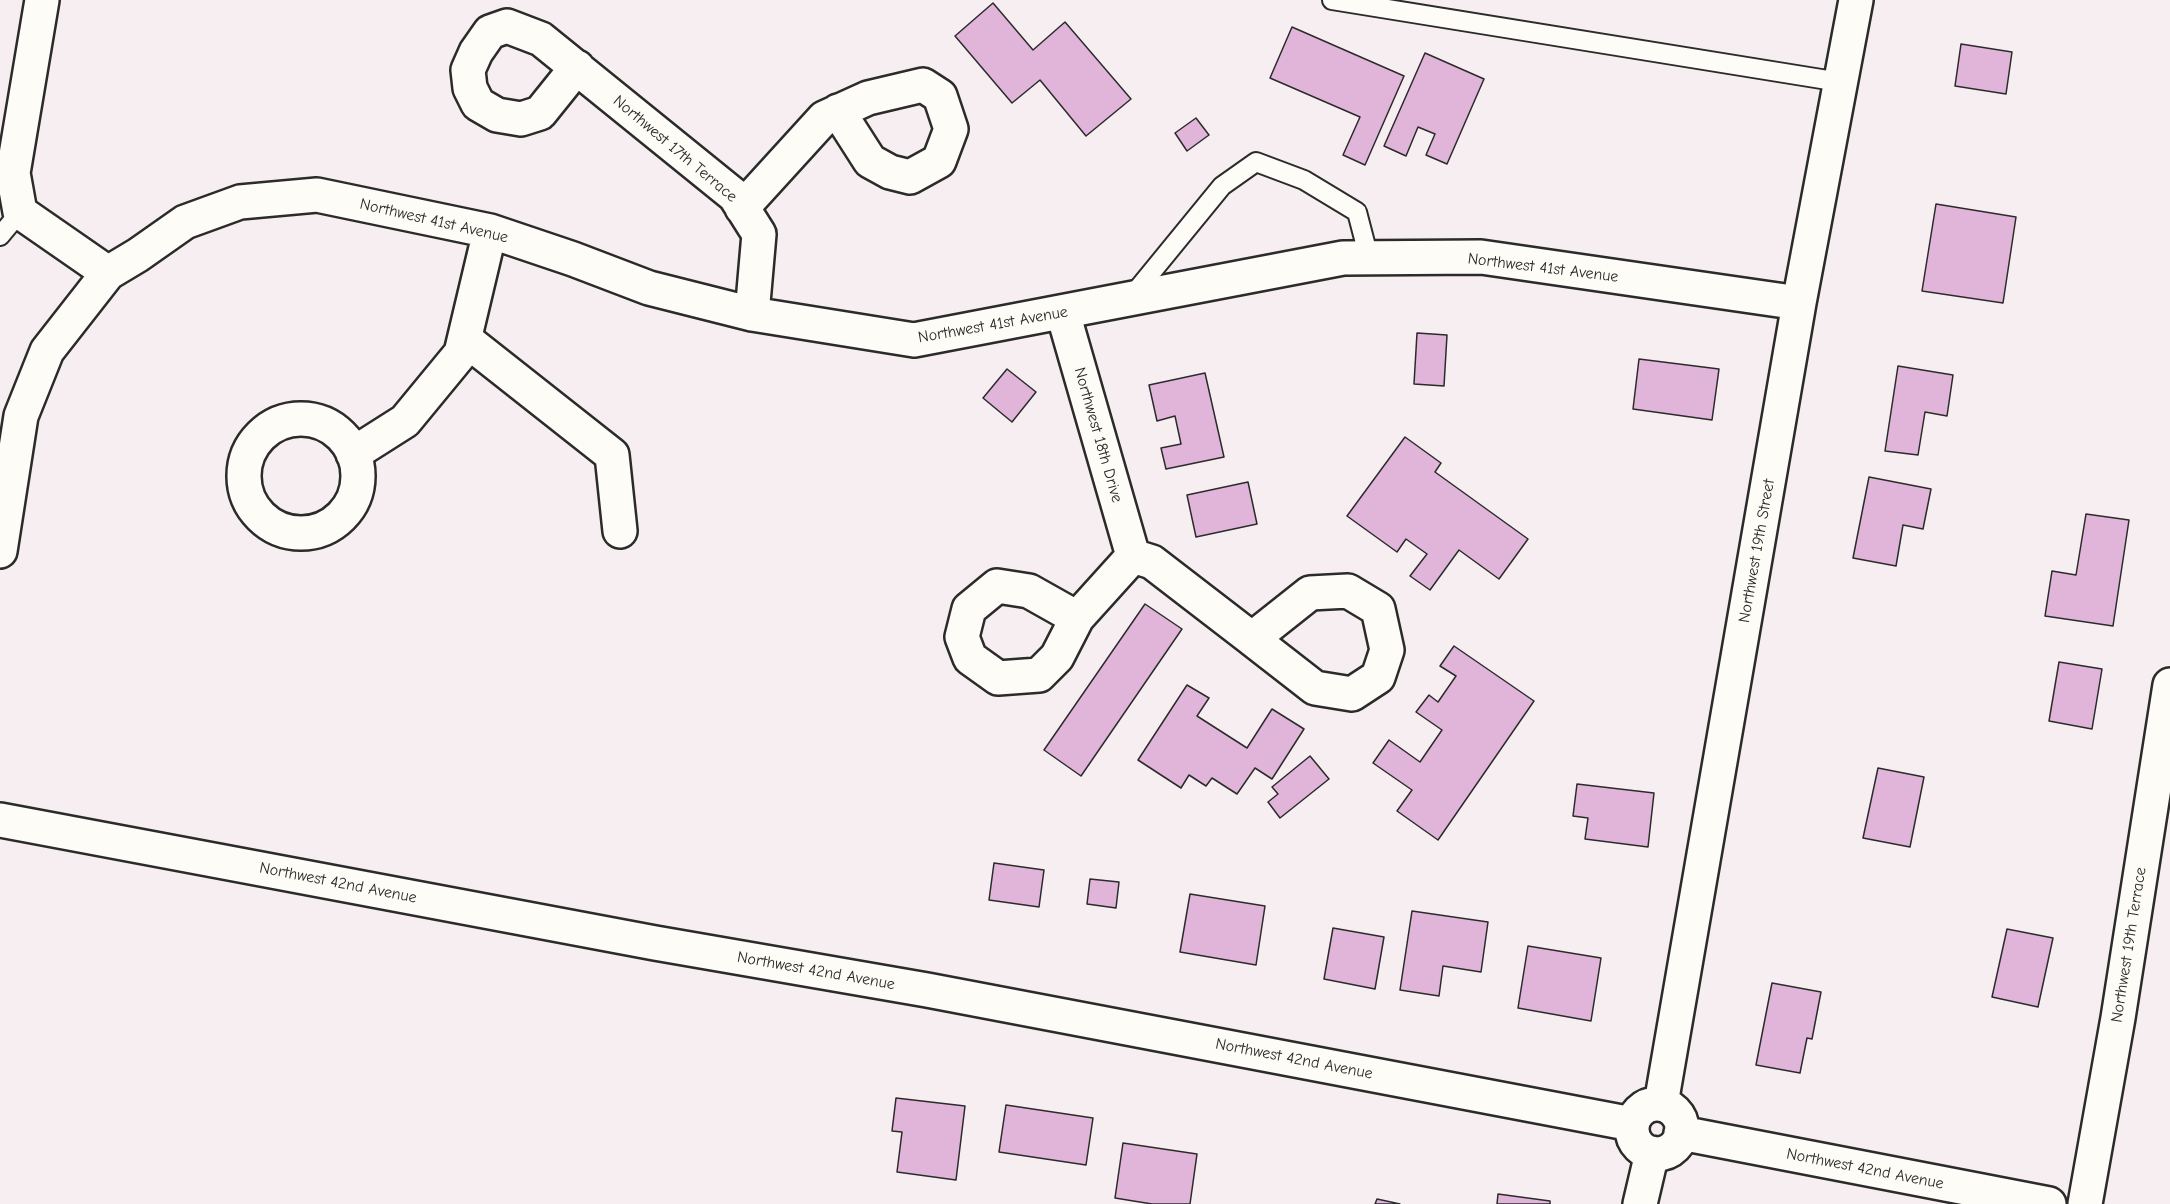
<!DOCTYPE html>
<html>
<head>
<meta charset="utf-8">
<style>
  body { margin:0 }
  canvas { display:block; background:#f7eef1 }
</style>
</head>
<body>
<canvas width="2170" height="1204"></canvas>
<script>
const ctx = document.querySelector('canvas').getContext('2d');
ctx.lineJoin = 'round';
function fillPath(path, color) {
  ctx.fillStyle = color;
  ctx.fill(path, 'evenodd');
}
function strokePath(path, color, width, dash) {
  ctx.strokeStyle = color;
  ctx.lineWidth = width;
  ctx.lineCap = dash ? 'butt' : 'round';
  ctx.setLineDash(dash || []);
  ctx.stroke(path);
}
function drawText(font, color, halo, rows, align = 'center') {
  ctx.font = font + ' "Comic Neue",sans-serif';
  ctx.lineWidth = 4.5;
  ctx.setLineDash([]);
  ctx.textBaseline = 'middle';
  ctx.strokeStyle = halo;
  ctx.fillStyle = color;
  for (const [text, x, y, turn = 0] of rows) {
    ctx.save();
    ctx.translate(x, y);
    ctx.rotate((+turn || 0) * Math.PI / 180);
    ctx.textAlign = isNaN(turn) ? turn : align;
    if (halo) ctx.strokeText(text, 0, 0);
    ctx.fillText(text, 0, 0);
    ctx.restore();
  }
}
const building = new Path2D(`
  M993 3 1033 50 1065 22 1131 99 1086 136 1040 80 1012 103 955 36Z
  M1292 27 1404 76 1365 165 1343 155 1360 117 1270 78Z
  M1961 44 2012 52 2006 94 1955 86Z
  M1425 53 1484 79 1447 164 1426 155 1435 134 1418 127 1406 156 1384 146Z
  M1196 118 1209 135 1187 151 1175 133Z
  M1936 204 2016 217 2003 303 1922 291Z
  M1417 333 1447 335 1444 386 1414 384Z
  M1639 359 1719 369 1712 420 1633 409Z
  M1898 366 1953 375 1947 416 1925 412 1918 455 1885 451Z
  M1007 369 1036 392 1012 422 983 398Z
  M1205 373 1224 457 1166 469 1161 448 1181 444 1175 416 1157 421 1149 385Z
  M1405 437 1441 463 1435 472 1528 539 1499 579 1459 550 1430 590 1410 576 1427 554 1406 539 1397 552 1347 516Z
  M1869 477 1931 489 1923 529 1903 525 1896 566 1853 558Z
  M1248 482 1257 524 1196 537 1187 495Z
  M2086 514 2129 520 2113 626 2045 616 2052 571 2076 575Z
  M1145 604 1182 629 1081 776 1044 750Z
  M1454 646 1534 701 1438 840 1397 811 1412 790 1373 763 1389 740 1420 762 1442 730 1416 712 1429 695 1438 702 1456 676 1440 666Z
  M2059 662 2102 669 2092 729 2049 721Z
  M1187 685 1209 698 1197 716 1247 748 1272 709 1304 729 1272 779 1255 768 1237 794 1212 778 1206 786 1189 775 1181 788 1138 760Z
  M1310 756 1329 779 1280 818 1268 802 1278 794 1272 787Z
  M1878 768 1924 777 1910 847 1863 838Z
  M1577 784 1654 793 1648 847 1585 839 1588 818 1573 816Z
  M994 863 1044 870 1039 907 989 900Z
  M1090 879 1119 882 1116 908 1087 904Z
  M1190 894 1265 906 1256 965 1180 952Z
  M1412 911 1488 922 1481 972 1443 966 1439 996 1400 990Z
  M1333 928 1384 937 1375 989 1324 979Z
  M2007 929 2053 938 2038 1007 1992 997Z
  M1528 946 1601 958 1591 1021 1518 1008Z
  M1772 983 1821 992 1812 1039 1807 1038 1800 1073 1756 1065Z
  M896 1098 965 1106 956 1180 897 1172 902 1132 892 1131Z
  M1006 1105 1093 1118 1086 1165 999 1152Z
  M1123 1143 1197 1154 1190 1204H1152L1115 1198Z
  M1498 1194 1550 1201V1204H1497Z
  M1377 1199 1400 1204H1375Z`);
const lane = new Path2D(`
  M1332 0 1840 82
  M0 236 20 212
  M1132 296 1222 186 1256 162 1304 180 1357 212 1369 258`);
const street = new Path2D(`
  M42 0 13 173 20 212 108 273
  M577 67 540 113 521 119 497 115 478 104 470 88 468 70 476 52 490 32 507 26 541 39 735 196 759 234 752 314
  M742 208 824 118 868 98 923 85 940 96 951 129 939 161 910 177 890 172 870 161 838 111
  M1063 313 1133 556
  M465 339 612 455 620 531
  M244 476a57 57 0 1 1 114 0a57 57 0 1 1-114 0Z
  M353 454 405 421 461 353 490 231
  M0 551 21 416 47 351 108 273 138 255 185 222 240 202 317 195 490 231 573 259 649 288 752 314 914 340 1343 258 1481 257 1799 303
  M1077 618 1057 657 1039 675 998 678 970 658 962 637 969 609 997 586 1029 591 1077 618 1133 556 1152 562 1252 639 1310 593 1348 591 1378 609 1387 650 1378 677 1352 694 1315 688 1252 639
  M0 820 655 943 927 990 1632 1124
  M1661 1104 1799 303 1856 0
  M1632 1129a25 25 0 1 1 50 0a25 25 0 1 1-50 0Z
  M1681 1133 2049 1204
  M1640 1204 1652 1153
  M2085 1204 2118 1018 2170 685`);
const streetNames = [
  ["Northwest 17th Terrace",675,149,40],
  ["Northwest 41st Avenue",434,221,13],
  ["Northwest 41st Avenue",1543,268,7],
  ["Northwest 41st Avenue",993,325,-10],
  ["Northwest 18th Drive",1098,435,74],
  ["Northwest 19th Street",1757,551,-80],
  ["Northwest 42nd Avenue",338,883,11],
  ["Northwest 19th Terrace",2129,945,-81],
  ["Northwest 42nd Avenue",816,971,10],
  ["Northwest 42nd Avenue",1294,1059,11],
  ["Northwest 42nd Avenue",1865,1169,11]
];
fillPath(building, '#e1b5d9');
strokePath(building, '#2b2b2b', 1.5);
strokePath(lane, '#2b2b2b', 22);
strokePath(street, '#2b2b2b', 38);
strokePath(lane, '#fdfcf7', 18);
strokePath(street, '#fdfcf7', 33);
drawText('16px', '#2b2b2b', '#fdfcf7', streetNames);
</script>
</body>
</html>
